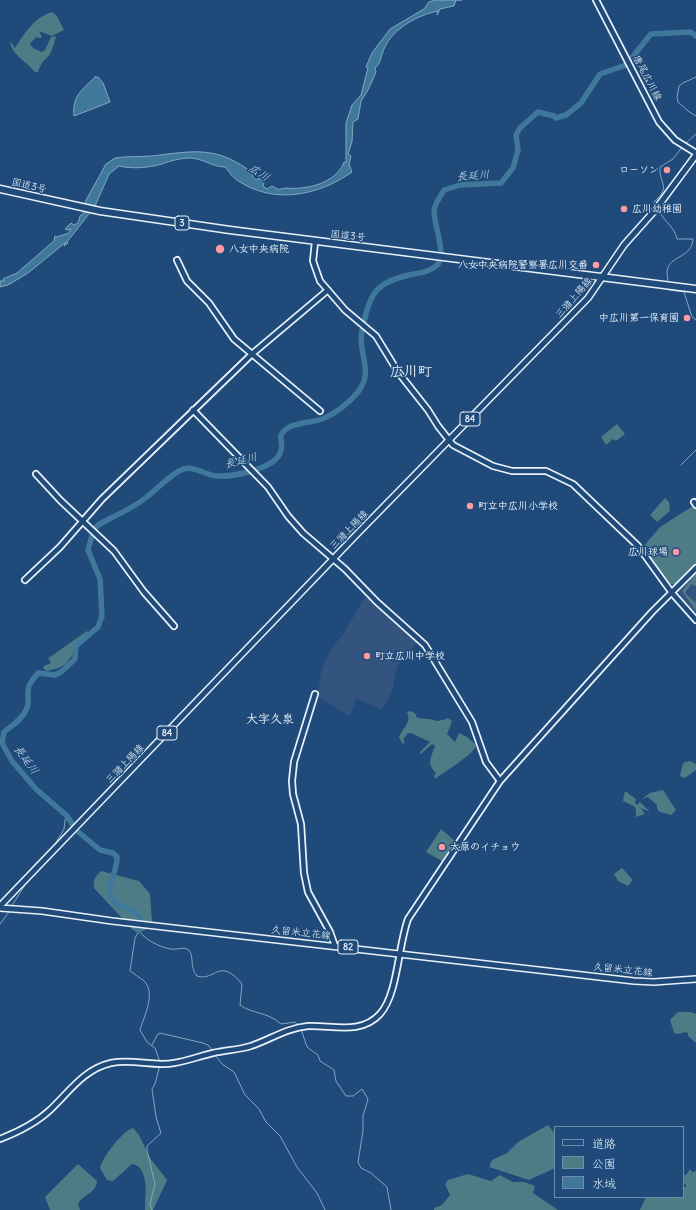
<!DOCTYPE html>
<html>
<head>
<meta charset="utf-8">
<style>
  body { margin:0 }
  #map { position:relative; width:696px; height:1210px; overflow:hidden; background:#1f4a7a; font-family:Delius,"Klee One",sans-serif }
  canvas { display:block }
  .legend { position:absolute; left:554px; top:1126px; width:130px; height:72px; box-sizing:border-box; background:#1f4a7a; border:1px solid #6f8dac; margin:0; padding:5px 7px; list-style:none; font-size:12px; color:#e8f1f8 }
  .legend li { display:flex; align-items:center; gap:8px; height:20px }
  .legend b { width:20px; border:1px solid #6f8dac }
</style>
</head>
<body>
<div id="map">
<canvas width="696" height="1210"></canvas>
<ul class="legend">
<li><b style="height:5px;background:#1f4a7a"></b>道路</li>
<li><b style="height:11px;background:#4d7c87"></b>公園</li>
<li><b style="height:11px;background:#40789c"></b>水域</li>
</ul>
</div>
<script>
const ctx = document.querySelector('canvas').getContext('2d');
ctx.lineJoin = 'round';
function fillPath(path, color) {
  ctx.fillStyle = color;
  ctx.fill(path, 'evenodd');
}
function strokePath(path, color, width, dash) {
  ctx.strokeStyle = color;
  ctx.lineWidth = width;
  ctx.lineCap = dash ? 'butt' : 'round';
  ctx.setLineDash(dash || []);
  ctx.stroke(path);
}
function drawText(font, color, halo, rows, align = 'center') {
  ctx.font = font + ' Delius,"Klee One",sans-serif';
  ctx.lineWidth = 3;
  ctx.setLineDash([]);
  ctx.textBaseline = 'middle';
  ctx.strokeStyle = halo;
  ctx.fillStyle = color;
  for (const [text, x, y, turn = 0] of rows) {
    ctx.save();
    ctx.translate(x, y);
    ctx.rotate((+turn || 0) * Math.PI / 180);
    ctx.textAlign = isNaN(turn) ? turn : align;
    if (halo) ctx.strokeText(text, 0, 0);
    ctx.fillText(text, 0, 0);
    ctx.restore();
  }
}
const built = new Path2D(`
  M696 572V618L680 598 679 589Z
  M368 598 416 641V644L397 667 392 692 382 710 356 698 350 717 317 696 322 668 330 651 345 631 364 599Z`);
const green = new Path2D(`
  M52 12 57 16 64 30 52 36 39 31 42 37 40 38 36 37 30 44 33 48 42 52 45 50 51 37 56 36C55 40 52 51 50 54 45 60 40 64 38 72H35C28 63 10 53 10 41L15 48C25 33 33 18 52 12Z
  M617 424 625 434 616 441 613 439 606 445 601 437Z
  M665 498 669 502 670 511 657 522 650 515Z
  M693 506 696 510V564L676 584H669L643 547 660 527Z
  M696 574V586L691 584 685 593 696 603V611L682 591Z
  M87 631 89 633 77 643 72 656 64 665 59 668 46 671 43 668 44 666 51 663 48 658 50 657Z
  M411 711 416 714V717C420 719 422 718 426 719 438 719 433 724 448 718L452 721 447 734 455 742 459 733 467 737 476 745C475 754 444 772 435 779L434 776 436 773C426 763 431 758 435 746L432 744 421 754 420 752 430 742 411 733H408L404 738V744L402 743 399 737C403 728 412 722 407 712Z
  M690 761 696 764V770L685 778 680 776 683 763Z
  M663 790 676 810 671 815 660 812 657 809V805L648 797 642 799 650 793Z
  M625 791 636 799 635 803 637 805 640 802 650 812 641 808 645 814 636 817V810L634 806 623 801Z
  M441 829 455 841 442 861 426 852Z
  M622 868 633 880 628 886 618 881 614 874Z
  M101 871 139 881 150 894 152 921 145 930 138 933 133 930 94 888C93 881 95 876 101 871Z
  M678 1012H691L696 1014V1043L688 1036V1033L685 1032 679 1034 674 1033 670 1020Z
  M548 1125 555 1134V1168L529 1180 489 1167 492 1160 507 1153 518 1142Z
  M133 1128 139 1135 150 1158 167 1180 153 1210H145C145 1197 150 1167 132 1164L113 1181 107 1180 100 1168C102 1158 123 1130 133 1128Z
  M78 1164 97 1181C96 1194 83 1194 78 1204L80 1210H50L45 1197Z
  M690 1169 692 1172 696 1171V1210H640L646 1197H683V1187H686V1185L683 1182V1174L686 1175Z
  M468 1174 491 1181 500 1175 513 1182H524L535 1186 533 1193 558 1210H434V1208L442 1205 450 1195 445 1184 448 1180Z`);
const water = new Path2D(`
  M437 0H462H456L454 6 440 9 437 15 438 11C418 15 393 28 384 49 381 55 381 64 375 68L376 72 368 90 361 101 358 119 353 122 352 142 348 154 351 156 349 164 352 172C318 196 273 205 237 180 231 176 229 171 225 167 212 167 203 158 189 158 181 158 170 161 162 164 149 168 131 169 119 166L109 174 95 206 67 242 68 243 64 246 66 242 28 273 8 285 0 287V281H4L3 279 17 273 54 241 55 236 57 237 69 233 71 229 67 230 65 229 71 223 74 225 78 223 80 216 86 211 84 204 106 164 115 158C127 156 139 157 152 156 194 151 217 145 254 174L252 176 256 180 259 178 264 182 263 186 267 189 272 186C274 187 276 188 277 189 280 190 284 188 286 188 305 190 336 184 344 162L346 163V123L352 105 361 95 368 68 366 67 372 53 390 29 424 9 429 2Z
  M95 77H98L103 83 110 102 74 116C72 96 82 90 95 77Z`);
const stream = new Path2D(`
  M696 77 683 83 679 86 677 97 678 102 688 111 696 116
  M685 144 696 134
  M655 206 654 202C672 185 659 186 660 167L673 159 683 146
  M659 210C664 223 674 225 677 239H693C692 259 668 255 667 272 667 275 668 279 668 282
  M669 290 684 292 692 317 696 320
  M681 465 696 450
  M40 861 54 846 64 829 65 820 67 816
  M11 907 29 879
  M0 924 9 912
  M301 1029 307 1047 318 1055 320 1061 334 1070 336 1081 346 1096H353L362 1089 368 1099 363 1116V1131L358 1162 361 1168 371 1173 387 1187 391 1210
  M152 1045 158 1034 160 1033 203 1043 208 1045 214 1052
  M215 1055 222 1064 234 1072 245 1095 259 1109 266 1122 280 1136 297 1167 317 1193 325 1210
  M160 1062 155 1048 147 1042 140 1030C144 1016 157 992 143 980 139 977 134 974 130 971L135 938 139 931C146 940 159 947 171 949 176 950 182 947 187 949 195 952 189 968 197 976 215 982 219 956 242 984L240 1005C252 1014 266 1011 281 1024L295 1022 298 1025
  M152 1210 150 1204 155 1184 147 1150V1146L161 1133 156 1117 152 1089 155 1084 160 1065`);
const river = new Path2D(`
  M139 931C147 902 118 914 111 897 106 884 118 870 117 857L113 853 100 850 76 830 67 816 36 789 12 761 2 743 4 732C12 725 21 721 26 710 31 702 26 694 29 686 31 681 35 677 38 673L55 675 61 672 75 659 76 646 98 627 102 616 100 579 88 550 93 532 98 525C114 516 134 508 148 496 158 488 168 477 179 471 193 463 203 475 217 476 232 477 278 469 281 450 283 445 280 440 281 435 289 421 309 424 322 419 335 414 349 403 358 392 375 370 357 354 362 331 370 293 374 282 414 274 421 273 431 271 437 265 447 256 434 224 434 212 434 204 441 196 444 190L460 185 501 183 513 168 518 150 516 135 520 128 538 112 554 116 556 118 566 115 581 103 600 74 626 65 651 34 691 32 696 36`);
const secondary = new Path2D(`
  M596 0 659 122 675 140 696 153
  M315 242 313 261 320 281 345 310 376 336 398 372 428 410 438 426 453 445 493 466 512 471H546L573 484 638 546 672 593 696 620
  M177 260 187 281 209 303 234 339 320 411
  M193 410 268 487 288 516 303 533 345 569 377 602 425 645 472 722 486 762 500 781
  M36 474 60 500 114 551 144 592 174 626
  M694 502 696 505
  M25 580 60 547 102 499 252 354 328 290
  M315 694 294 762 292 781 293 794 301 824 304 873 308 892 330 932 335 946
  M0 1139C18 1132 35 1124 50 1110 69 1092 84 1069 111 1063 132 1058 153 1067 174 1063 187 1061 200 1056 213 1053 226 1050 238 1050 251 1046 271 1039 287 1028 308 1026 333 1025 361 1035 380 1014 398 994 398 946 408 919L500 781 652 612 696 568`);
const primary = new Path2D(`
  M0 906 359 532 588 298 624 245 656 209 696 155
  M0 908 42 911 112 921 634 981 654 982 696 979`);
const highway = new Path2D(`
  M0 189 100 211 230 230 696 289`);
const markers = [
  [667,170,4,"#ff9aa2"],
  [624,209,4,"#ff9aa2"],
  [220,249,5,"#ff9aa2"],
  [596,265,4,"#ff9aa2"],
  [687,318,4,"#ff9aa2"],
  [470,506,4,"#ff9aa2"],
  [676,552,4,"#ff9aa2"],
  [367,656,4,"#ff9aa2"],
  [442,847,4,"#ff9aa2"]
];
const shields = [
  [182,223,14],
  [470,419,20],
  [167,733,20],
  [348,947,20]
];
const shieldNames = [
  ["3",182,223],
  ["84",470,419],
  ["84",167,733],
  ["82",348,947]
];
const streetNames = [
  ["唐尾広川線",647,78,62],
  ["国道3号",29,186,13],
  ["国道3号",348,236,6],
  ["三潴上陽線",574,298,-49],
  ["三潴上陽線",349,530,-46],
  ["三潴上陽線",125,764,-46],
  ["久留米立花線",301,933,6],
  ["久留米立花線",623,970,6]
];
const poiNames = [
  ["ローソン",659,170,"right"],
  ["広川幼稚園",632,209],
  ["八女中央病院",229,249],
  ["八女中央病院警察署広川交番",588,265,"right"],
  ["中広川第一保育園",679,318,"right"],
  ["町立中広川小学校",478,506],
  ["広川球場",668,552,"right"],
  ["町立広川中学校",375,656],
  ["太原のイチョウ",450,847]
];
const waterNames = [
  ["広川",259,173,34],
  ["長延川",473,176,-5],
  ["長延川",241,461,-14],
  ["長延川",26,760,53]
];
const quarterNames = [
  ["大字久泉",270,720]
];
const districtNames = [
  ["広川町",411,372]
];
fillPath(built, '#33547e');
fillPath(green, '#4d7c87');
fillPath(water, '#40789c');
strokePath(water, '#83a8c1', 1);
strokePath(stream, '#83a8c1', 1);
strokePath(river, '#40789c', 5.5);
strokePath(secondary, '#e8f1f8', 8);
strokePath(primary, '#e8f1f8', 8);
strokePath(highway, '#e8f1f8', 9);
strokePath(secondary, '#1f4a7a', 4.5);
strokePath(primary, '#1f4a7a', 5);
strokePath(highway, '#1f4a7a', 6);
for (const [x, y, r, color] of markers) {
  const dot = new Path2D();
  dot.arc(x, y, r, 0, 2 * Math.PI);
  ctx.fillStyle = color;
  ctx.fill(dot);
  strokePath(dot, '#1f4a7a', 1.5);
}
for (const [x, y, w] of shields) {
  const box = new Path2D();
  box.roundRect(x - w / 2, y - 7, w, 14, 3);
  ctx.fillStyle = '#1f4a7a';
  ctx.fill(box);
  strokePath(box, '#e8f1f8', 1);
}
drawText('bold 9px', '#e8f1f8', null, shieldNames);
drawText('10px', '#e8f1f8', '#1f4a7a', streetNames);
drawText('bold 10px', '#e8f1f8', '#1f4a7a', poiNames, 'left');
drawText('italic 11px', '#cfdfea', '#1f4a7a', waterNames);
drawText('bold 12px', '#e8f1f8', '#1f4a7a', quarterNames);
drawText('bold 14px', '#e8f1f8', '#1f4a7a', districtNames);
</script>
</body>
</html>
